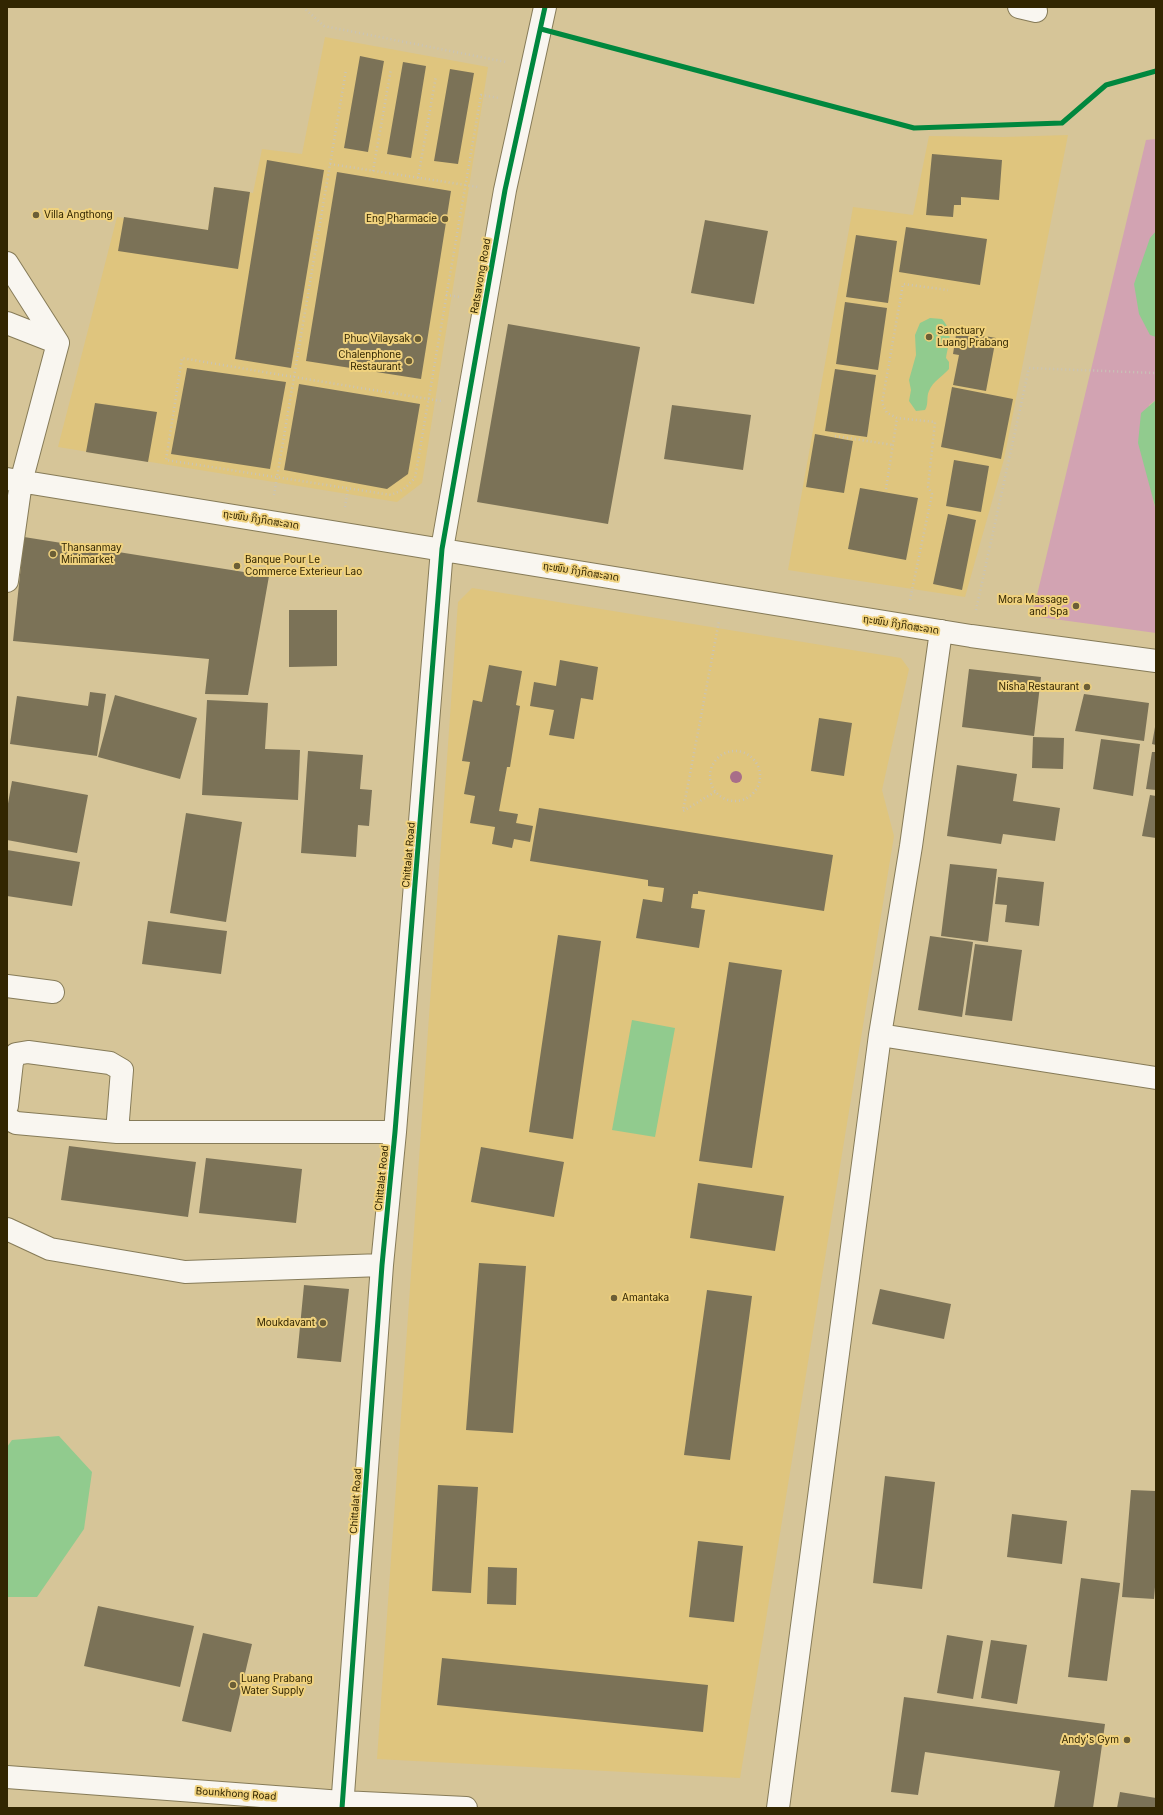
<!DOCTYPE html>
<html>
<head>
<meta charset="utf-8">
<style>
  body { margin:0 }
  #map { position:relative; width:1163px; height:1815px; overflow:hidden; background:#d6c598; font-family:Inter,sans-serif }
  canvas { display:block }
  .frame { position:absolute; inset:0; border:8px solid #322601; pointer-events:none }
</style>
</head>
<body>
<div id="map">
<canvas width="1163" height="1815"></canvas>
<div class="frame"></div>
</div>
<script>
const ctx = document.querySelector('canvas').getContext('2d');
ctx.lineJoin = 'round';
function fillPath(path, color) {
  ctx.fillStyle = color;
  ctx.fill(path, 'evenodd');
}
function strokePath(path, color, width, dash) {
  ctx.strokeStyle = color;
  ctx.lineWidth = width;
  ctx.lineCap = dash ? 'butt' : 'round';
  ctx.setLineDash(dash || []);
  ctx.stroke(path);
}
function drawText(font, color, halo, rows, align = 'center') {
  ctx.font = font + ' Inter,"Noto Sans Lao",sans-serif';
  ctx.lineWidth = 4;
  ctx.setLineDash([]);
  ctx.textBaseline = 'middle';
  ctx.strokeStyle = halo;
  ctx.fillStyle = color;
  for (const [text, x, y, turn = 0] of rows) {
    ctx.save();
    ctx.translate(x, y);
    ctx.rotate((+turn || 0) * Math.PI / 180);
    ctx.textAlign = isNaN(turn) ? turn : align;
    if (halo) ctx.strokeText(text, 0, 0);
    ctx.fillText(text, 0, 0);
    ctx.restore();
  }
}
const built = new Path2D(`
  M325 37 488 67 422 483 397 502 58 447 117 217 208 230 214 187 253 193 262 149 302 154Z
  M1068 135 1004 459 965 597 788 570 853 207 913 215 929 136 1004 137Z
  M472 588 901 658 909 669 882 790 894 836 740 1778 377 1759 458 602Z`);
const green = new Path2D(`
  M1156 139V400L1149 405 1153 500 1156 510V633L1032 616 1146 140Z`);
const water = new Path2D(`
  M1156 231V337L1150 335 1139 314 1134 284 1150 238Z
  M930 318 942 319C954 333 949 341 946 358L949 362V369C943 376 933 381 929 391 926 397 929 404 925 410L916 411 909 401 911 390 909 380 916 355 915 335 920 323Z
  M1156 400V510L1138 443 1141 413Z
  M632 1020 675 1028 655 1137 612 1130Z
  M59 1436 92 1472 84 1529 37 1597H8L7 1447 12 1440Z`);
const building = new Path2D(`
  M360 56 384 61 368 152 344 148Z
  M403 62 426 66 411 158 387 154Z
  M450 69 474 73 458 164 434 161Z
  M932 154 1002 160 999 200 961 197V205H954L953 217 926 215Z
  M267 160 324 170 291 368 235 359Z
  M337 172 451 191 421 379 306 361Z
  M214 187 250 192 238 269 118 251 124 217 208 230Z
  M705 220 768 231 754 304 691 293Z
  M906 227 987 239 980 285 899 272Z
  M856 235 897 241 888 303 846 297Z
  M845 302 887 308 878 370 836 364Z
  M508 324 640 347 608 524 477 502Z
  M963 332 996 338 986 391 953 385 959 355 953 354 956 335 961 336Z
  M187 368 286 382 270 469 171 454Z
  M835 369 876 375 867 437 825 431Z
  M299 384 420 404 408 474 387 489 284 470Z
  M952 387 1013 399 1001 459 941 447Z
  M95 403 157 412 148 462 86 452Z
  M672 405 751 415 743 470 664 459Z
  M815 434 853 441 844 493 806 487Z
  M954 460 989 466 981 512 946 506Z
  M860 488 918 498 906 560 848 549Z
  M948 514 976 520 962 590 933 584Z
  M24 537 269 576 248 695 205 694 209 659 13 641Z
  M289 610H337V666L289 667Z
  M560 660 598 667 593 700 581 698 574 739 549 735 554 710 530 706 534 682 556 686Z
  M489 665 522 671 516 705 520 706 510 767H507L499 811 518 814 516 823 533 826 530 842 514 839 512 848 492 844 495 827 470 823 475 796 464 794 470 762 462 761 473 700 482 702Z
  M969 669 1041 677 1034 736 962 727Z
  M90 692 106 694 97 756 10 744 17 696 88 706Z
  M1084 694 1149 703 1144 741 1075 731Z
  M115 695 197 718 180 779 98 757Z
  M207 700 268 703 265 749 300 750 298 800 202 795Z
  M819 718 852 723 844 776 811 771Z
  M1155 727H1156V745L1152 744Z
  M1033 737 1064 738 1063 769 1032 768Z
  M1101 739 1140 744 1133 796 1093 789Z
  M308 751 363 755 360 789 372 790 369 826 358 825 356 857 301 853Z
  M1152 752H1156V790L1146 789Z
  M957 765 1017 774 1013 801 1060 808 1055 841 1003 834 1001 844 947 836Z
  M12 781 88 795 77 853 7 840V809Z
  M1150 795 1156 796V838L1142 836Z
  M539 808 833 855 824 911 698 891V894H693L691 908 705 910 699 948 636 938 643 899 662 902 664 888 648 886V880L530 861Z
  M186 813 242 822 226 922 170 913Z
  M7 850 80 862 72 906 7 896Z
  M950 864 997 869 988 942 941 936Z
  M998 877 1044 882 1039 926 1005 922 1007 905 995 904Z
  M148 921 227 931 221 974 142 964Z
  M558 935 601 941 573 1139 529 1132Z
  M930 936 973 942 962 1017 918 1010Z
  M975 944 1022 950 1012 1021 965 1015Z
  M729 962 782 970 752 1168 699 1161Z
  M69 1146 196 1162 188 1217 61 1200Z
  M481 1147 564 1162 554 1217 471 1202Z
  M206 1158 302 1169 296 1223 199 1213Z
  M698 1183 784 1196 775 1251 690 1238Z
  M479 1263 526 1266 513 1433 466 1430Z
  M304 1285 349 1289 341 1362 297 1358Z
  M880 1289 951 1304 944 1339 872 1324Z
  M707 1290 752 1296 730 1460 684 1455Z
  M885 1476 935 1482 922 1589 873 1583Z
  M438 1485 478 1487 471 1593 432 1591Z
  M1131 1490 1156 1491V1575L1154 1599 1122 1597Z
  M1012 1514 1067 1521 1062 1564 1007 1557Z
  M698 1541 743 1546 734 1622 689 1617Z
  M488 1567 517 1568 516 1605 487 1604Z
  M1081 1578 1120 1583 1107 1681 1068 1677Z
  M98 1606 194 1626 180 1687 84 1666Z
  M203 1633 252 1644 231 1732 182 1721Z
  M947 1635 983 1641 973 1699 937 1693Z
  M991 1640 1027 1645 1017 1704 981 1698Z
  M442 1658 708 1685 703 1732 437 1705Z
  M904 1697 1105 1724 1093 1808H1054L1060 1771 925 1752 918 1795 891 1792Z
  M1120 1792 1156 1798V1808H1117Z`);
const path = new Path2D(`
  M303 7 324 26 506 62
  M330 164 478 187
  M373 171 391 69
  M418 178 436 76
  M446 295 459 297
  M441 401C355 387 268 373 182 358L166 460 391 495 404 489 415 478 481 95 499 98
  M835 436 893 445
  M886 489 897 418
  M274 495 346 70
  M345 507 348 489
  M910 600 932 494 928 487 935 422 897 418 887 413 882 403 903 284 948 290
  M976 610 1029 368 1156 373
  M710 776a25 25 0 1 1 50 0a25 25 0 1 1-50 0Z
  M715 792 683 811 719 621`);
const minor = new Path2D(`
  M1019 7 1036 11
  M7 263 58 343 21 482 7 581
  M7 323 58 343
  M7 479 971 636 1156 661
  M7 986 53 992
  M880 1035 1156 1078
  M7 1106 12 1062 16 1054 28 1052 110 1063 122 1070 117 1132
  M7 1118 16 1123 117 1132H395
  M7 1229 50 1249 185 1272 382 1265
  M7 1777 342 1802 466 1808
  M342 1808 382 1265 395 1132 442 549 505 190 545 7
  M778 1808 880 1035 911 846 941 631`);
const cycleway = new Path2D(`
  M541 29 914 128 1062 123 1106 85 1156 71
  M342 1808 382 1265 395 1132 442 549 505 190 545 7`);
const trees = [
  [736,777]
];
const markers = [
  [36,215,4,"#6b5e36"],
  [445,219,4,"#6b5e36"],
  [929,337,4,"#6b5e36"],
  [418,339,4,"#6b5e36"],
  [409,361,4,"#6b5e36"],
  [53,554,4,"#6b5e36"],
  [237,566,4,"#6b5e36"],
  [1076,606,4,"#6b5e36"],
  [1087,687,4,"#6b5e36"],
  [614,1298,4,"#6b5e36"],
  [323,1323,4,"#6b5e36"],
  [233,1685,4,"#6b5e36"],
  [1127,1740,4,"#6b5e36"]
];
const poiNames = [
  ["Villa Angthong",44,215,"left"],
  ["Eng Pharmacie",437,219],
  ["Sanctuary",937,331,"left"],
  ["Luang Prabang",937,343,"left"],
  ["Phuc Vilaysak",410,339],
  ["Chalenphone",401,355],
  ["Restaurant",401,367],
  ["Thansanmay",61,548,"left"],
  ["Minimarket",61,560,"left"],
  ["Banque Pour Le",245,560,"left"],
  ["Commerce Exterieur Lao",245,572,"left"],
  ["Mora Massage",1068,600],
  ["and Spa",1068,612],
  ["Nisha Restaurant",1079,687],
  ["Amantaka",622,1298,"left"],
  ["Moukdavant",315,1323],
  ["Luang Prabang",241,1679,"left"],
  ["Water Supply",241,1691,"left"],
  ["Andy's Gym",1119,1740]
];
const streetNames = [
  ["Ratsavong Road",481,276,-80],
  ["ຖະໜົນ ກິງກິດສະລາດ",261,520,9],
  ["ຖະໜົນ ກິງກິດສະລາດ",581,572,9],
  ["ຖະໜົນ ກິງກິດສະລາດ",901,625,9],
  ["Chittalat Road",409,855,-85],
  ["Chittalat Road",382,1178,-84],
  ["Chittalat Road",356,1501,-86],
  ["Bounkhong Road",236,1794,4]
];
fillPath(built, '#dfc57e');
fillPath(green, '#d2a3b2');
fillPath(water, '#91cb8e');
fillPath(building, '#7b7257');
strokePath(minor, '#867b58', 24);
strokePath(path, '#c9c4b7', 2.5, [1, 3]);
strokePath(minor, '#f9f6f0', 22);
strokePath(cycleway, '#00873e', 5);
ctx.fillStyle = '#a86e89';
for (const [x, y] of trees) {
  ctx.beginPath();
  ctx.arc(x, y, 6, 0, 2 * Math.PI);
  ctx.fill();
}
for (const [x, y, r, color] of markers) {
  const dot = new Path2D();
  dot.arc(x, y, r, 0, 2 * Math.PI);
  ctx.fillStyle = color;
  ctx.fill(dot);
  strokePath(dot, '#f0d27e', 1.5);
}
drawText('10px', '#322601', '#f0d27e', poiNames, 'right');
drawText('10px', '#322601', '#f0d27e', streetNames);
</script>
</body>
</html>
